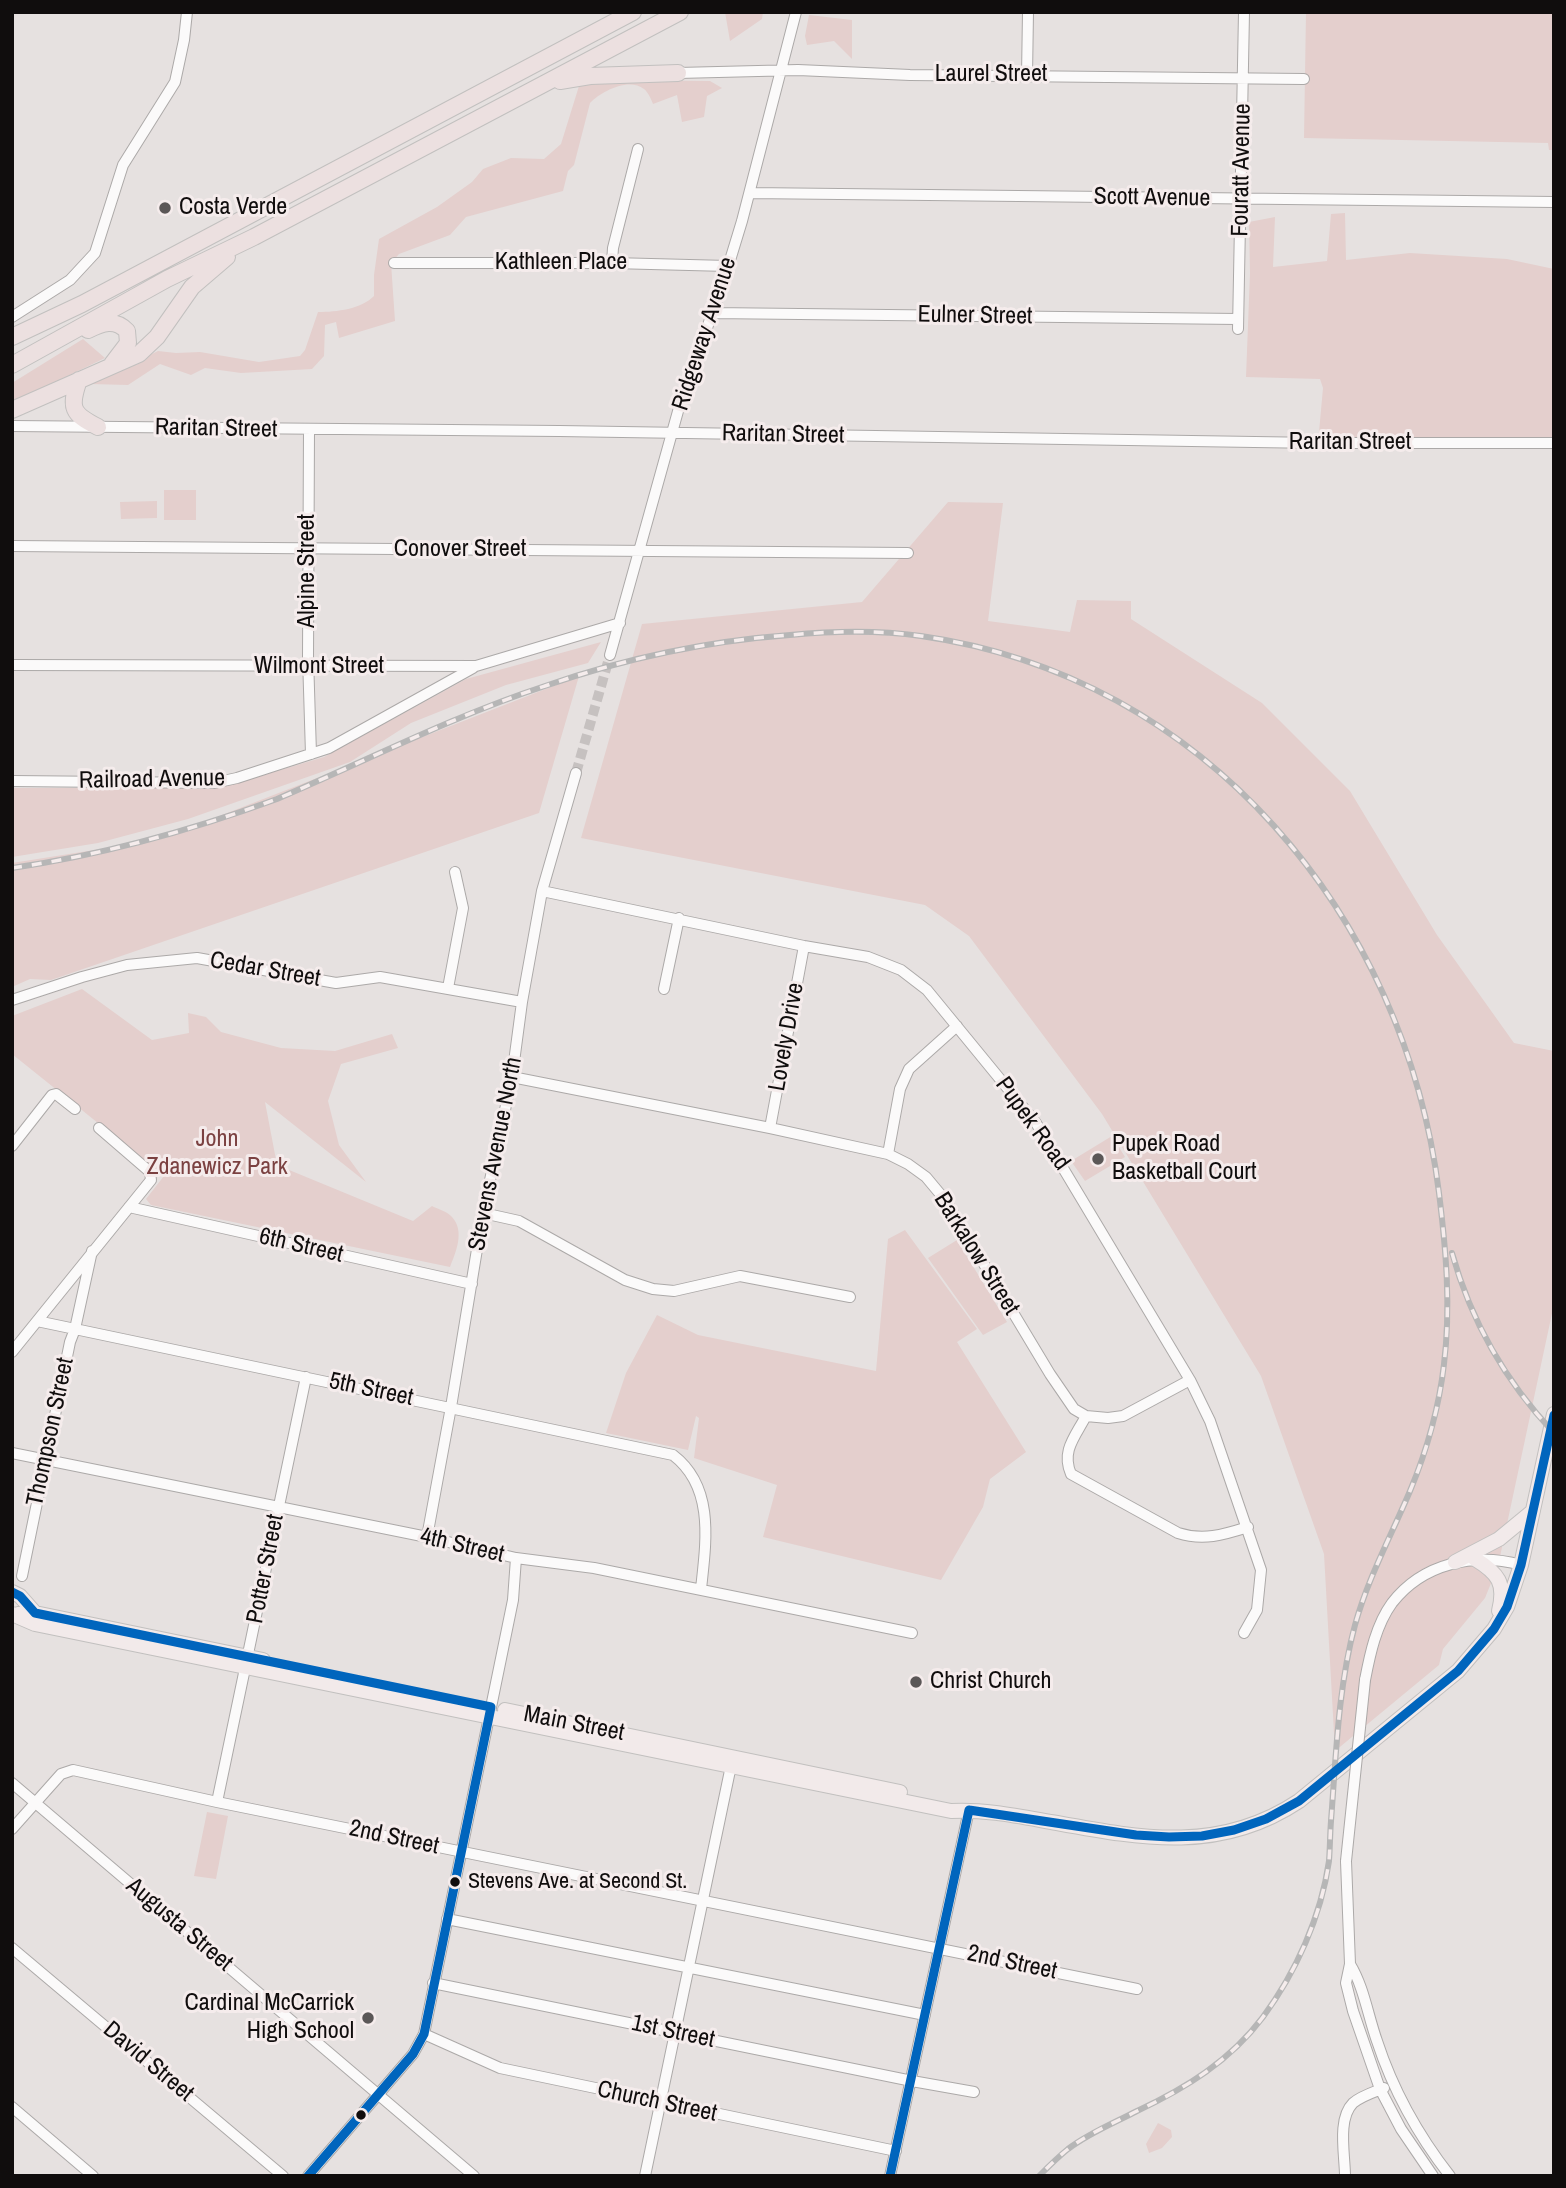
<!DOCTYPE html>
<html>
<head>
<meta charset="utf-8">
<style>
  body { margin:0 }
  #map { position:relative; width:1566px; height:2188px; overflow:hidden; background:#e6e1e0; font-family:"Archivo Narrow",sans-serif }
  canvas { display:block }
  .frame { position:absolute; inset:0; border:14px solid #100d0d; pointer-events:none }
</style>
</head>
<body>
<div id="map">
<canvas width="1566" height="2188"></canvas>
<div class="frame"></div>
</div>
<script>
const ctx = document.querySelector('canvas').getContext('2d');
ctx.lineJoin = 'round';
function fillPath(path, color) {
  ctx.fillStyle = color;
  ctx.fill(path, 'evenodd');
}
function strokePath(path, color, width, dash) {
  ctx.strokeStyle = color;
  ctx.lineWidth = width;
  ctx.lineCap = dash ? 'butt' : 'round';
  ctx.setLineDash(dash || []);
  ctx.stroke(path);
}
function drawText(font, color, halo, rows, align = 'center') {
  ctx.font = font + ' "Archivo Narrow",sans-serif';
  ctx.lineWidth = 6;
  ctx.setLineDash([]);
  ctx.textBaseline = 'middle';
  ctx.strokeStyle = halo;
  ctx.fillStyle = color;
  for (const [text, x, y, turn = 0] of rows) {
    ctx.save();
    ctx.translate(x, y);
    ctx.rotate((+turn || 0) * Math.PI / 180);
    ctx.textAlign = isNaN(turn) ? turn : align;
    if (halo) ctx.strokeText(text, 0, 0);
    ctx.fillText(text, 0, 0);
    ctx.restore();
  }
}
const green = new Path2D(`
  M725 12H763L762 19 730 41Z
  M1306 12H1554V150H1549L1548 143 1304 138Z
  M809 15 852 20V59L834 41 807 45 805 36Z
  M613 80 710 81 722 88 707 96 704 117 682 122 677 95 653 104C651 99 648 92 644 89 628 77 601 92 590 103L574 165 568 171 563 191 466 217 450 235 399 254 391 263 395 321 339 338 336 322 325 325 324 356 312 369 241 373 205 368 191 375 160 364 128 385 90 384 158 351 176 353 200 352 259 362 300 356 305 350 318 312C337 312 361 309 374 296V275L379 239 437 207 472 182 483 169 511 158 544 159 561 144 579 86Z
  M1345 213 1346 260 1410 253 1507 259 1554 269V443H1318L1323 388 1320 379 1246 377 1250 273 1249 222 1275 217 1273 267 1327 261 1331 214Z
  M83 339 105 358 12 403V383Z
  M164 490H196V520H164Z
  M157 501V518L121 519 120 502Z
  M948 502 1003 503 988 621 1070 632 1077 600 1131 601V619L1262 703 1350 791 1437 935 1514 1043 1554 1051V1304L1498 1566 1485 1598 1443 1649 1439 1665 1335 1751 1324 1554 1261 1376 1102 1114 969 936 925 905 581 838 642 624 862 602Z
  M601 642 588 663 506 685 411 723 350 762 188 819 98 843 12 857V788H209L240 782 324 757 466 679Z
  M579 676 539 813 51 980 30 979 12 987V863L158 840Z
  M82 989 152 1040 189 1033 188 1013 206 1017 221 1032 281 1048 335 1051 392 1034 398 1048 341 1064 328 1101 339 1145 366 1182 265 1102 277 1165 413 1221 432 1206C438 1209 448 1212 452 1217 465 1231 456 1252 450 1267L151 1205 146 1199 164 1176 12 1054V1016Z
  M1112 1136 1125 1157 1085 1181 1071 1161Z
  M905 1230 977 1329 957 1342 1026 1452 990 1479 983 1507 941 1580 763 1537 777 1485 694 1458 699 1418 696 1416 688 1450 606 1433 626 1373 657 1315 698 1335 876 1371 888 1239Z
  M957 1240 1007 1322 983 1335 928 1258Z
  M207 1812 228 1816 216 1879 194 1876Z
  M1158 2123 1171 2130 1172 2137 1162 2148 1149 2153 1146 2144Z`);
const minorTunnel = new Path2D(`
  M576 773 610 655`);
const minor = new Path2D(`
  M678 73 798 70 910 75 1304 79
  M1027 76 1028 12
  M750 193 1554 202
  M394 263H612L728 266
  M612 263 613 248 638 149
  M712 313 1238 319
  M12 317 70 280 95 253 123 165 175 82 184 40 187 12
  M1238 329 1244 12
  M12 426 559 431 1318 443H1554
  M309 430 308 657 311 754
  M12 546 908 553
  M610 655 680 404 724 280 742 221 796 12
  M12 665 476 666 620 623
  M12 781 214 783 237 778 329 748 473 668
  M542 891 804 946 868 957 901 970 927 990 1036 1123 1190 1380 1210 1421 1261 1570 1257 1610 1244 1633
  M448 988 463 908 455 872
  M664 989 679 918
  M12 1000 82 977 127 965 197 958 336 983 380 977 522 1002
  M512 1077 770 1128 888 1154 908 1164 926 1177 946 1201 1050 1374 1074 1409 1086 1416 1108 1418 1123 1416 1190 1380
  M770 1128 804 946
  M12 1146 52 1095 56 1094 75 1109
  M888 1154 900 1089 909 1069 957 1026
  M129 1207 472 1284
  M483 1213 519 1221 625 1280 653 1289 674 1291 740 1276 850 1297
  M37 1321 673 1455C715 1487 706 1542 701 1589
  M12 1352 151 1180 150 1172 99 1128
  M1086 1416C1075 1437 1061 1451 1071 1474L1178 1533C1203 1541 1223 1535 1248 1527
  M12 1453 427 1537 516 1558 594 1568 912 1633
  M427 1537 451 1407 483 1213 512 1077 522 1002 542 891 576 773
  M22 1576 70 1342 75 1329 92 1251
  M1365 1680C1370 1654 1376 1625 1392 1603 1423 1563 1475 1552 1521 1565
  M12 1783 474 2176
  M217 1802 306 1377
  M12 1829 61 1774 73 1770 217 1802 1137 1989
  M1346 1861 1350 1964 1346 1983 1353 2011 1380 2089 1401 2129 1433 2176
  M447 1919 925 2015
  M12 1948 283 2176
  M1350 1964C1364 1987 1368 2016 1377 2041 1393 2090 1418 2135 1450 2176
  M433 1983 912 2081 974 2092
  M424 2034 500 2068 896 2151
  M12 2107 93 2176
  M308 2176 413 2054 424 2034 513 1600 516 1558
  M645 2176 732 1761
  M890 2176 969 1810
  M1345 2176C1345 2155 1337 2119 1353 2103 1361 2096 1374 2092 1384 2088`);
const major = new Path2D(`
  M1475 1559C1498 1573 1506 1583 1499 1611
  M1455 1562 1499 1539 1533 1511
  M12 1592 20 1596 35 1613
  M12 1614 35 1624 951 1811C986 1809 1022 1817 1057 1823 1144 1839 1221 1853 1299 1801L1458 1671 1494 1629 1507 1607 1521 1565 1554 1414
  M18 1614 35 1613 263 1660
  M505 1710 900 1792`);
const highway = new Path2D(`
  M560 81 590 76 678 73
  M88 330C102 323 115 318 127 331L128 343 112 364
  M12 337 82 304 633 12
  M12 365 167 279 254 237 680 12
  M79 380C69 408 72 414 98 427
  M12 410 139 354 157 337 192 287 227 257`);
const rail = new Path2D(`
  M12 868C103 855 192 830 277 799 366 761 453 716 545 686 623 659 707 641 790 635 833 631 878 630 921 636 1205 676 1405 916 1439 1193 1446 1250 1451 1306 1444 1364 1439 1408 1427 1450 1410 1491 1391 1536 1368 1578 1355 1625 1338 1688 1336 1756 1331 1821 1330 1834 1330 1848 1329 1861 1321 1917 1296 1972 1263 2017 1230 2061 1186 2088 1137 2111 1114 2123 1089 2133 1068 2149 1058 2157 1048 2167 1039 2176
  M1452 1253C1471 1321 1506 1382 1554 1433`);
const minorBridge = new Path2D(`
  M1346 1861 1365 1680`);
const bus1 = new Path2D(`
  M12 1592 20 1596 35 1613 491 1707 424 2034 413 2054 308 2176
  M969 1810 1136 1835 1169 1837 1202 1836 1234 1830 1266 1819 1299 1801 1458 1671 1494 1629 1507 1607 1521 1565 1554 1415
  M890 2176 969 1810`);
const markers = [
  [165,208,7,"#5b5757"],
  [1098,1159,7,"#5b5757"],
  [916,1682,7,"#5b5757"],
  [455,1882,6,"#100d0d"],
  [368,2018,7,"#5b5757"],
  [361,2115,6,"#100d0d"]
];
const busNames = [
  ["Stevens Ave. at Second St.",468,1882]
];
const streetNames = [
  ["Laurel Street",991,75],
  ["Fouratt Avenue",1242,170,-89],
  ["Scott Avenue",1152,198,1],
  ["Kathleen Place",561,263],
  ["Eulner Street",975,316,1],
  ["Ridgeway Avenue",705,334,-72],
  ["Raritan Street",216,429,1],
  ["Raritan Street",783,435,1],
  ["Raritan Street",1350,443],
  ["Conover Street",460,550],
  ["Alpine Street",308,571,-90],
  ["Wilmont Street",319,667],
  ["Railroad Avenue",152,780,-1],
  ["Cedar Street",265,970,10],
  ["Lovely Drive",787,1037,-80],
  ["Pupek Road",1032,1124,54],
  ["Stevens Avenue North",496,1154,-79],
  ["6th Street",301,1246,13],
  ["Barkalow Street",976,1254,58],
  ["5th Street",371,1390,12],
  ["Thompson Street",51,1432,-78],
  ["4th Street",462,1546,13],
  ["Potter Street",266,1569,-79],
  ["Main Street",574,1724,11],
  ["2nd Street",394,1838,12],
  ["Augusta Street",179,1925,40],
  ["2nd Street",1012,1963,12],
  ["1st Street",673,2032,12],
  ["David Street",148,2062,40],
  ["Church Street",657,2102,12]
];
const poiNames = [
  ["Costa Verde",179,208],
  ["Pupek Road",1112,1145],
  ["Basketball Court",1112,1173],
  ["Christ Church",930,1682],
  ["Cardinal McCarrick",354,2004,"right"],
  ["High School",354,2032,"right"]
];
const parkNames = [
  ["John",217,1140],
  ["Zdanewicz Park",217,1168]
];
fillPath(green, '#e4cfcd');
strokePath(minorTunnel, '#c6c1c0', 10, [10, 5]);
strokePath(minor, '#aca9a8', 12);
strokePath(major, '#c2c0bf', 16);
strokePath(highway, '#c2c0bf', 18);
strokePath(minor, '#fbfafa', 10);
strokePath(major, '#f2eaea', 14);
strokePath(highway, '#ece0e0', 16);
strokePath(rail, '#b6b6b6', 6);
strokePath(rail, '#f5ecec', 3.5, [10]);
strokePath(minorBridge, '#aca9a8', 12, []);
strokePath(minorBridge, '#fbfafa', 10);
strokePath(bus1, '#0065bd', 9);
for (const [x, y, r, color] of markers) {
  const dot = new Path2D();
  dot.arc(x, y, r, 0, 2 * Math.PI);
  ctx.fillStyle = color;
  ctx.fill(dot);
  strokePath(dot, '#f5ecec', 2.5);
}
drawText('22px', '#100d0d', '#f5ecec', busNames, 'left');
drawText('24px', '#100d0d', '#f5ecec', streetNames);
drawText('24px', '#100d0d', '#f5ecec', poiNames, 'left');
drawText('24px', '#7b4141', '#f5ecec', parkNames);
</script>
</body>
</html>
